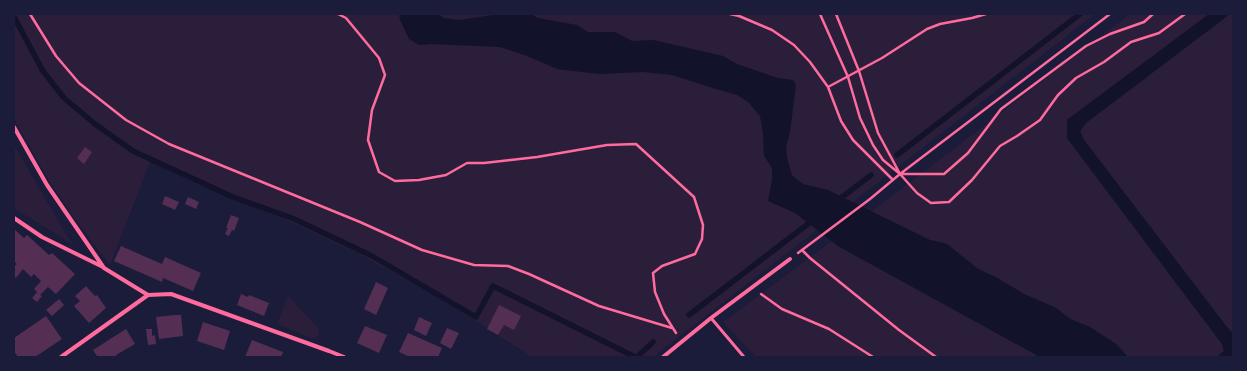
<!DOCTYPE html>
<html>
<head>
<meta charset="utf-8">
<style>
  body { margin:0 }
  #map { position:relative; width:1247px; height:371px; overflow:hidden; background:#1b1b3a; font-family:Georgia,serif }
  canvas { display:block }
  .frame { position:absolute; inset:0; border:15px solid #1b1b3a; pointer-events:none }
</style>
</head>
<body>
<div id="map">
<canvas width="1247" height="371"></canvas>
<div class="frame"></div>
</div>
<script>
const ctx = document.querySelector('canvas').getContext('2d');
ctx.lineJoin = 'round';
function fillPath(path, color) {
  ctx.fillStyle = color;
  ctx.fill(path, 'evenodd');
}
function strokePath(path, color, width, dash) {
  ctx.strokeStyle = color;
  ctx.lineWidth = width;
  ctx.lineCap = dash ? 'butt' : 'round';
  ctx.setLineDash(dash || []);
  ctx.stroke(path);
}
const green = new Path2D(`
  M14 14H1095L653 357H532L442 299 357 253 280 217 197 184 150 162 110 265 82 229 50 183 14 119Z
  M1130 14H1209L1067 120V138L1222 344 1224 351 1217 357H1128L1116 344 1090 327 1070 319 1056 308 1024 294 998 278 978 269 947 244 930 240 871 212Z
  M1230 14H1233V332L1230 331 1084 140 1080 131 1086 123Z
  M14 145 67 236 75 246 14 208Z
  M832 241 838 246 1040 357H756L723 322Z
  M288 296 319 329V334L315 338H311L277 324Z`);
const water = new Path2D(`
  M399 14H438L444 18 459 20 499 14H531L538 18 577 25 588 32H615L632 41 653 40 723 56 737 64 778 78 793 80 796 85 790 132 786 148 787 158 792 175 803 184 828 190 930 240 947 244 978 269 997 278 1024 294 1056 308 1070 319 1090 327 1116 344 1128 357H1040L838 246 795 213 768 201 772 180V168L764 156 763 134 760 116 748 102 737 95 716 89 672 75 643 72 599 74 557 69 527 56 500 47 431 44 419 45 409 39 400 20Z
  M1209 14H1230L1086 123 1080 131 1084 140 1230 331 1233 332V357H1217L1224 351 1222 344 1067 138V120Z`);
const stream = new Path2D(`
  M14 17 43 71 64 98 95 124 133 151 233 197 292 218 372 256 476 317 493 286 635 357
  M897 155 1080 14
  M837 201 871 175
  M689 315 813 220
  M637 357 653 342`);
const building = new Path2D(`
  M85 147 92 152 84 164 77 158Z
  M165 196 179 202 175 210 162 204Z
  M188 197 199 202 196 209 185 204Z
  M231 215 239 218 234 231 232 230 229 236 225 234 228 228H226Z
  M14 229 24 238 27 235 49 255 52 253 75 274 56 294 48 287 40 295 42 296 37 302 32 298 37 292 34 289 41 281 34 274 31 277 23 269 16 278 14 276V266L17 264 14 261Z
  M121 246 162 264 165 257 201 273 193 291 163 278 162 282 114 261Z
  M376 282 388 288 376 315 364 309Z
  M86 286 95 296 97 295 106 308 89 323 74 306 80 301 75 296Z
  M241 294 248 297 249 295 269 303 264 316 237 305Z
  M59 299 64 305 52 316 46 310Z
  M499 305 521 316 514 330 504 325 498 335 487 329Z
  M175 315H181L183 336 159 339 156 317Z
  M46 316 62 339 35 357H18L14 351V338Z
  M419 317 432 323 426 336 414 330Z
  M203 322 230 331 224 350 197 341Z
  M365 326 387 335 379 353 357 343Z
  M447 328 459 333 451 349 440 343Z
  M126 329 135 344 116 355 117 357H95L97 356 93 350Z
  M146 329H152V336L155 335 156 344 148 345Z
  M408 333 442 348 438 357H410L399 352Z
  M252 340 283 352 281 357H245Z`);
const path = new Path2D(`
  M30 14 56 56 79 83 126 120 169 144 360 222 422 250 474 265 508 266 529 274 599 306 672 328
  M338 14 346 18 379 58 385 75 372 110 368 140 379 172 395 181 419 180 446 175 467 163H484L537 157 607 145 636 144 694 197 703 225 702 239 695 254 662 266 653 273 655 292 664 314 676 333
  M730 14 739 16 772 30 794 45 810 62 828 87 841 121 853 140 893 180
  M820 14 848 77 860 118 873 145 883 160 900 174 917 193 931 203 949 202 972 180 1000 146 1017 136 1040 120 1058 95 1076 78 1104 62 1131 42 1159 33 1185 14
  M836 14 859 71 878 133 900 174H944L968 153 1001 109 1086 46 1110 34 1144 22 1153 14
  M828 87 882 58 927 29 940 24 972 18 986 14
  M802 250 810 258 899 330 936 357
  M798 253 870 199 900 174 1110 14
  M761 294 782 309 829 329 873 357`);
const service = new Path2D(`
  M711 318 744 357`);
const minor = new Path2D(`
  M14 127 47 185 104 268 148 295
  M14 218 42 237 103 267
  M148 295 171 294 329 351 344 357
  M61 357 148 295
  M663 357 711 318 790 259`);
fillPath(green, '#2a1e3b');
fillPath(water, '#12122b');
strokePath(stream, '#12122b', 5.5);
fillPath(building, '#542f53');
strokePath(path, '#ff6b9d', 2.5);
strokePath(service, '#ff6b9d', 3);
strokePath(minor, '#ff6b9d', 4);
</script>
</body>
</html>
